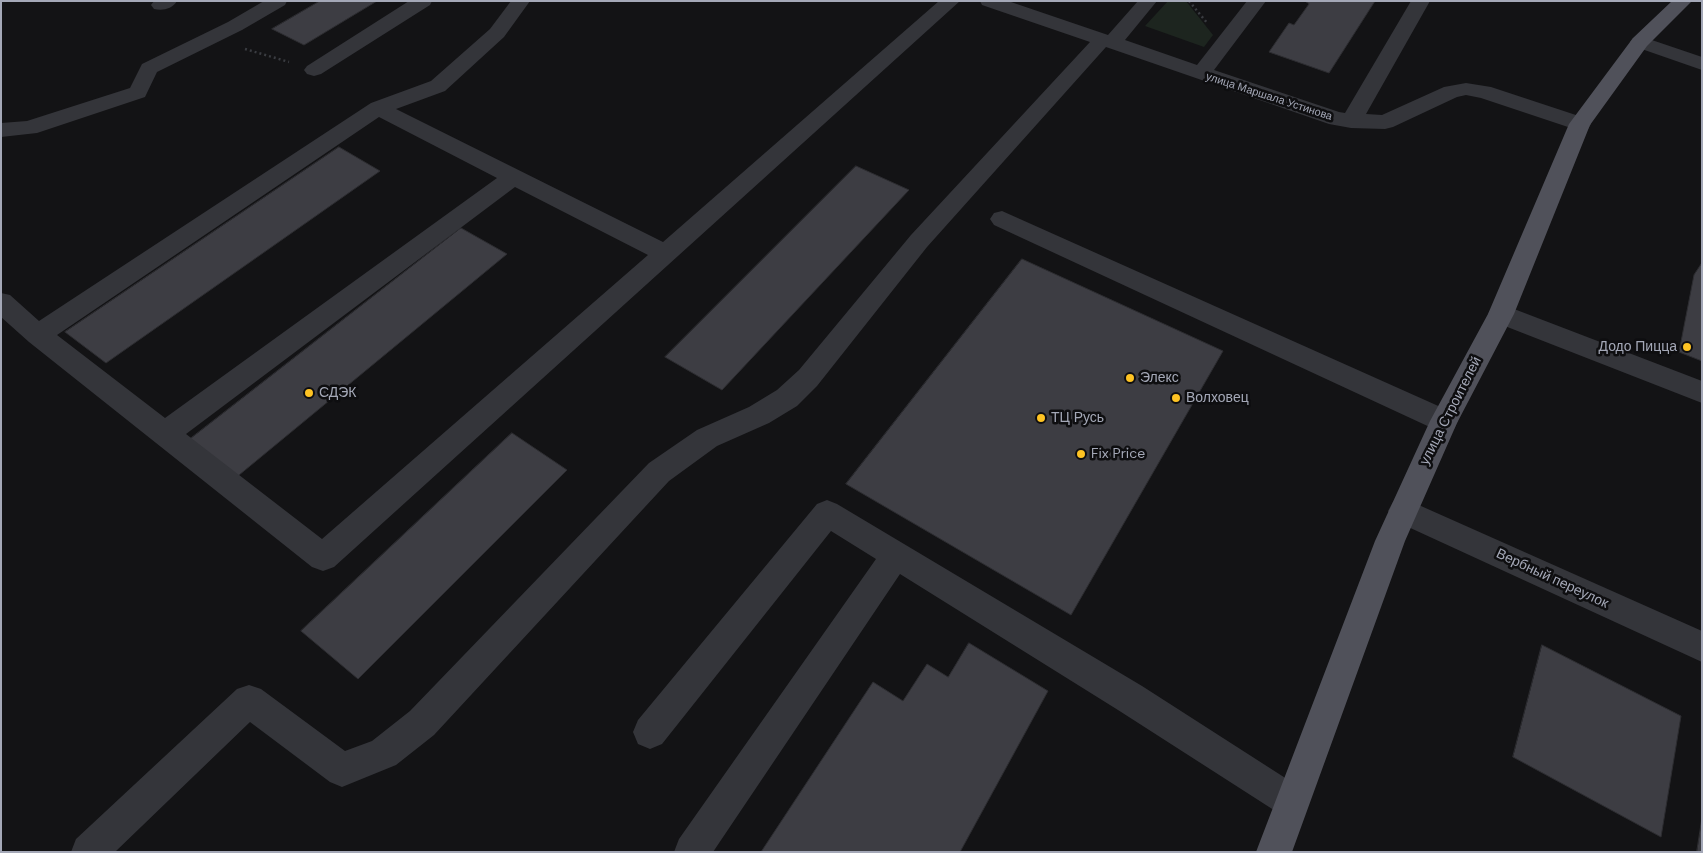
<!DOCTYPE html>
<html>
<head>
<meta charset="utf-8">
<style>
  body { margin:0 }
  #map { position:relative; width:1703px; height:853px; overflow:hidden; background:#131315; font-family:"DM Sans",sans-serif }
  canvas { display:block }
  .frame { position:absolute; inset:0; border:2px solid #a4a8b7; pointer-events:none }
</style>
</head>
<body>
<div id="map">
<canvas width="1703" height="853"></canvas>
<div class="frame"></div>
</div>
<script>
const ctx = document.querySelector('canvas').getContext('2d');
ctx.lineJoin = 'round';
function fillPath(path, color) {
  ctx.fillStyle = color;
  ctx.fill(path, 'evenodd');
}
function strokePath(path, color, width, dash) {
  ctx.strokeStyle = color;
  ctx.lineWidth = width;
  ctx.lineCap = dash ? 'butt' : 'round';
  ctx.setLineDash(dash || []);
  ctx.stroke(path);
}
function drawText(font, color, halo, rows, align = 'center') {
  ctx.font = font + ' "DM Sans",sans-serif';
  ctx.lineWidth = 5;
  ctx.setLineDash([]);
  ctx.textBaseline = 'middle';
  ctx.strokeStyle = halo;
  ctx.fillStyle = color;
  for (const [text, x, y, turn = 0] of rows) {
    ctx.save();
    ctx.translate(x, y);
    ctx.rotate((+turn || 0) * Math.PI / 180);
    ctx.textAlign = isNaN(turn) ? turn : align;
    if (halo) ctx.strokeText(text, 0, 0);
    ctx.fillText(text, 0, 0);
    ctx.restore();
  }
}
const green = new Path2D(`
  M1168 1H1186L1213 35 1204 47 1145 26Z`);
const building = new Path2D(`
  M320 1H377L304 45 272 29Z
  M1305 1H1375L1329 73 1269 52 1289 23 1294 25 1309 4Z
  M339 147 380 171 106 363 65 332Z
  M856 166 909 190 722 390 665 357Z
  M461 228 507 254 233 480 185 443Z
  M1022 259 1223 351 1071 615 846 484Z
  M1702 263V361L1679 352 1694 275Z
  M512 433 567 470 358 679 301 631Z
  M969 643 1048 691 960 852H761L873 682 903 701 927 664 948 677Z
  M1542 645 1681 716 1661 837 1513 757Z
  M1702 818V852H1697Z`);
const path = new Path2D(`
  M1189 1 1208 24
  M245 49 289 62`);
const minor = new Path2D(`
  M154 1H177C172 9 163 11 154 9L151 5Z
  M264 1H287L285 5 242 30 157 72 145 97 37 133 1 137V123L27 121 130 88 142 64 228 22Z
  M409 1H432L430 5 321 74 314 76 307 74 304 70 307 66Z
  M511 1H530L504 37 445 91 396 109 663 242 939 1H960L334 567 323 571 312 567 29 342 1 317V293L10 295 39 321 371 103 431 81 490 29ZM379 117 497 178 165 418 57 335ZM515 187 648 255 322 539 186 434Z
  M980 1H1008L1108 35 1138 1H1157L1125 40 1197 65 1247 1H1266L1214 70 1339 112 1345 113 1411 1H1430L1366 114 1382 115 1444 87 1466 83 1491 87 1588 119 1591 124 1588 129 1580 131 1481 98 1466 95 1457 97 1393 127 1385 129 1351 128 1329 124 1106 47 927 247 817 386 797 406 769 423 717 446 669 481 434 735 396 765 342 787 330 782 250 722 115 852H71L76 839 237 689 249 685 261 689 345 751 372 741 410 711 649 463 697 430 749 407 777 390 799 370 911 235 1090 42 982 5Z
  M1640 36 1702 57V70L1633 46 1630 42 1633 38Z
  M1002 211 1454 413 1458 421 1454 429 1444 432 1434 429 994 225 990 219 994 213Z
  M1501 304 1702 381V403L1492 321 1488 314 1492 307Z
  M1403 498 1702 631V662L1393 520 1388 511 1393 502Z
  M827 500 837 504 1142 686 1304 790 1309 802 1304 814 1292 819 1280 814 1118 710 900 574 713 852H674L679 839 876 559 831 531 662 744 650 749 638 744 633 732 638 720 817 504Z`);
const major = new Path2D(`
  M1672 1H1692L1647 46 1590 125 1514 314 1457 423 1405 541 1292 852H1256L1375 541 1430 421 1488 314 1569 124 1633 38Z`);
const markers = [
  [1687,347,5,"#fec323"],
  [1130,378,5,"#fec323"],
  [309,393,5,"#fec323"],
  [1176,398,5,"#fec323"],
  [1041,418,5,"#fec323"],
  [1081,454,5,"#fec323"]
];
const farStreetnames = [
  ["улица Маршала Устинова",1269,97,18]
];
const poiNames = [
  ["Додо Пицца",1677,347,"right"],
  ["Элекс",1140,378],
  ["СДЭК",319,393],
  ["Волховец",1186,398],
  ["ТЦ Русь",1051,418],
  ["Fix Price",1091,454]
];
const streetNames = [
  ["улица Строителей",1451,411,-63],
  ["Вербный переулок",1552,579,25]
];
fillPath(green, '#1d251f');
fillPath(building, '#3d3d43');
strokePath(building, '#2d2d31', 1);
strokePath(path, '#3a3c41', 2.5, [2, 3]);
fillPath(minor, '#34353a');
fillPath(major, '#50515a');
for (const [x, y, r, color] of markers) {
  const dot = new Path2D();
  dot.arc(x, y, r, 0, 2 * Math.PI);
  ctx.fillStyle = color;
  ctx.fill(dot);
  strokePath(dot, '#0e0e10', 2);
}
drawText('11px', '#a4a8b7', '#0e0e10', farStreetnames);
drawText('14px', '#a4a8b7', '#0e0e10', poiNames, 'left');
drawText('14px', '#a4a8b7', '#0e0e10', streetNames);
</script>
</body>
</html>
